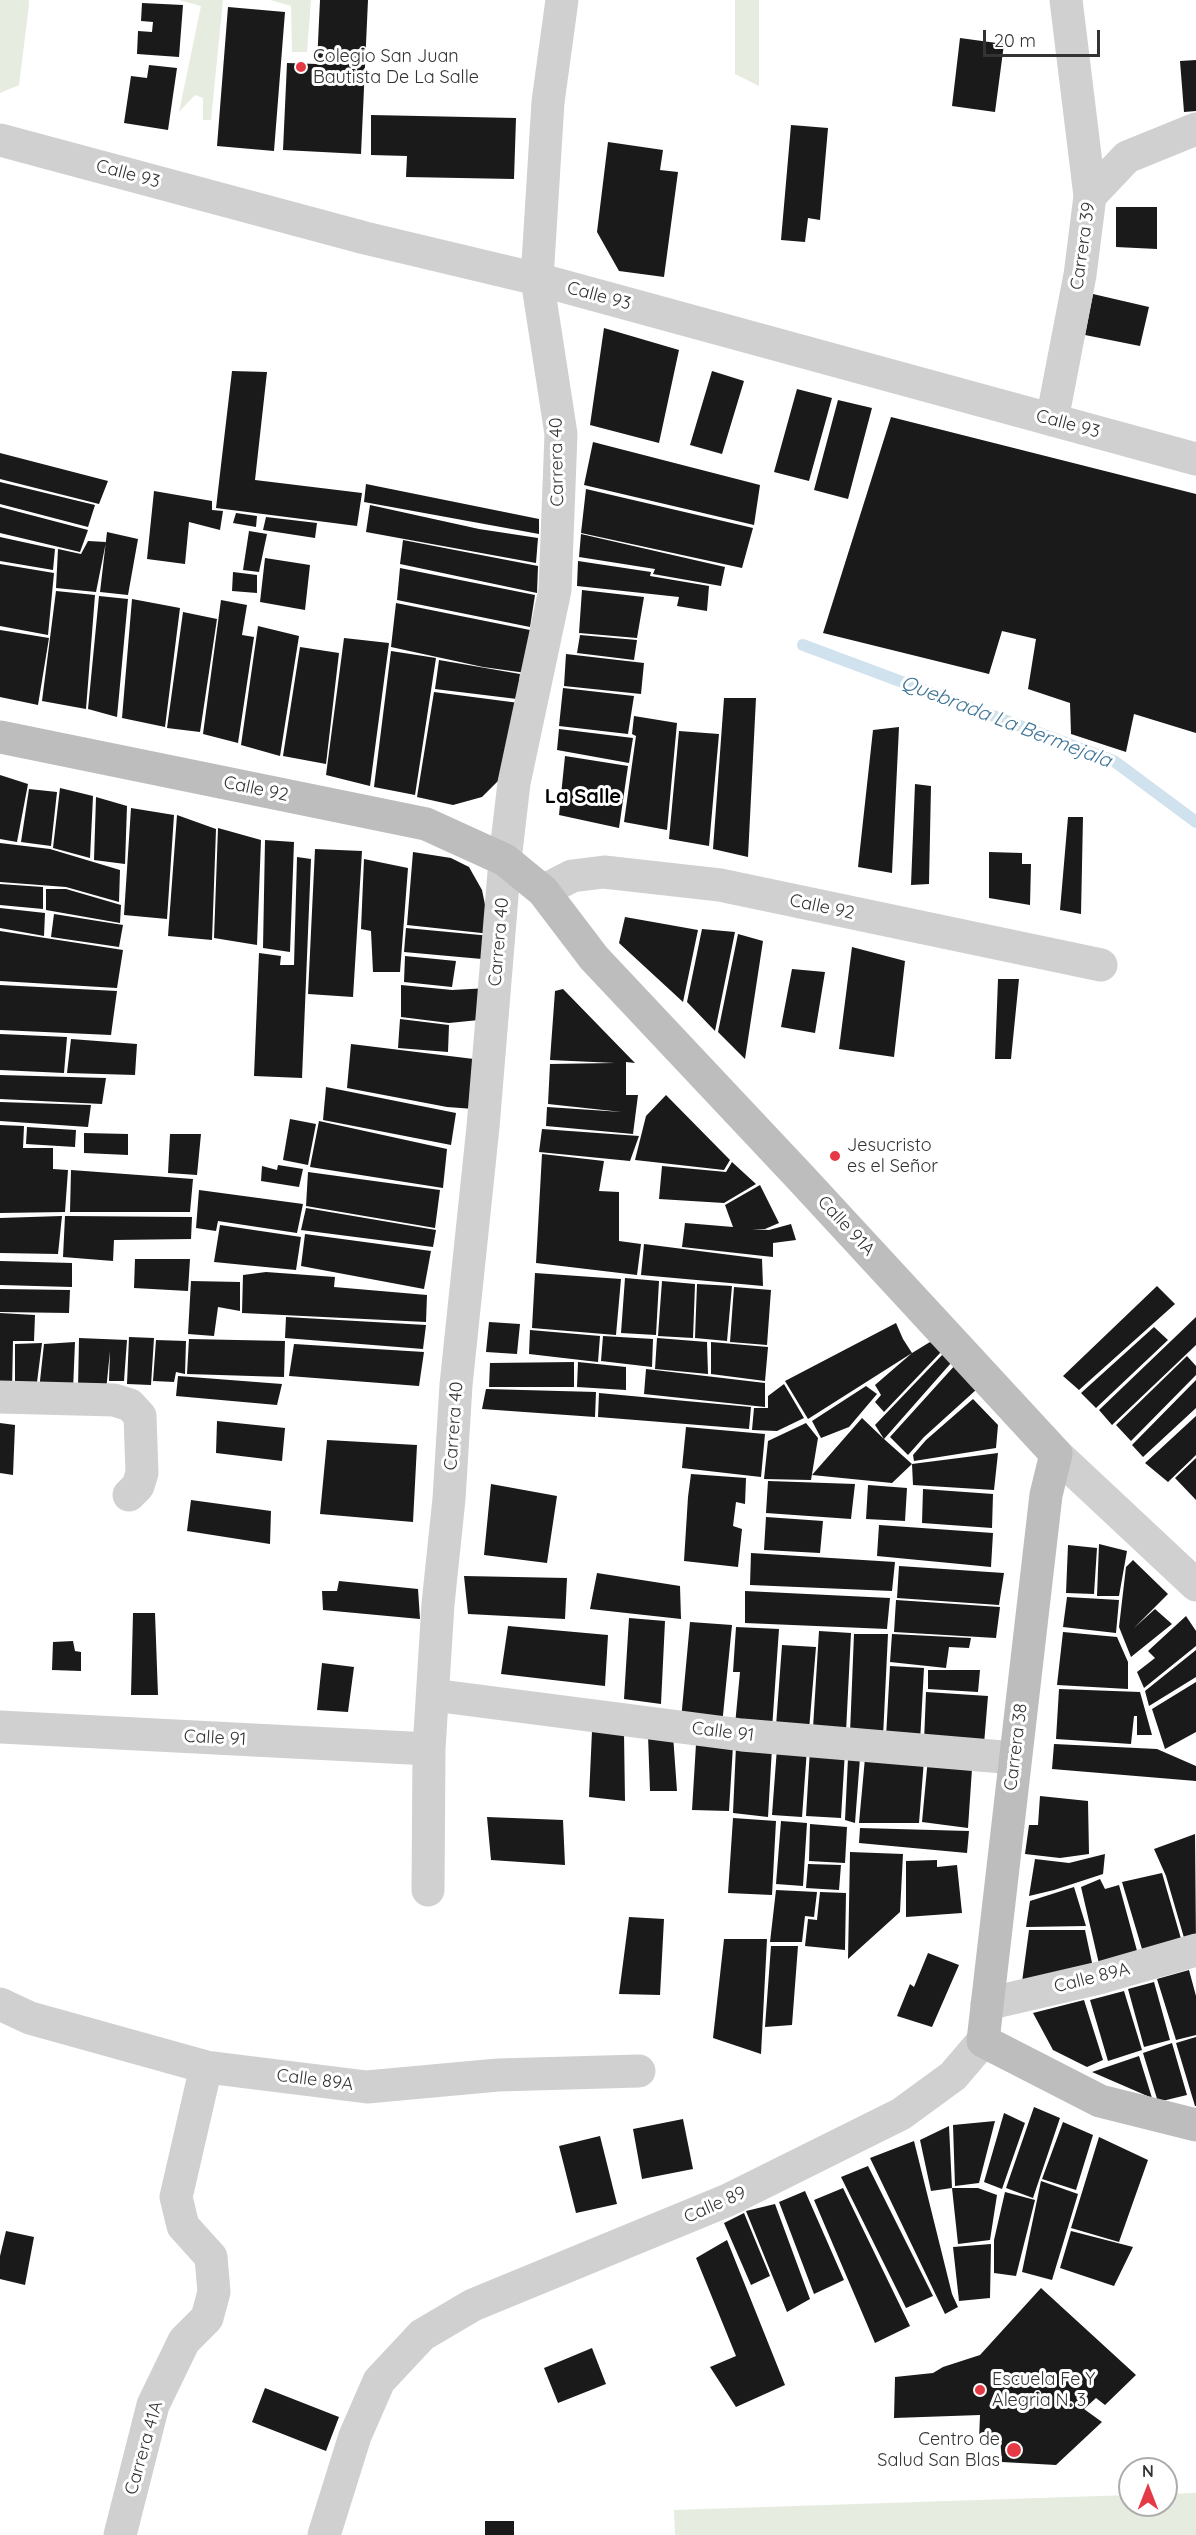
<!DOCTYPE html>
<html>
<head>
<meta charset="utf-8">
<style>
  body { margin:0 }
  #map { position:relative; width:1196px; height:2535px; overflow:hidden; background:#fff; font-family:Quicksand,sans-serif }
  canvas { display:block }
  .north { position:absolute; left:1118px; top:2457px; width:60px; height:60px; box-sizing:border-box; background:#fff; border:2px solid #adadad; border-radius:50%; rotate:0deg; font-size:16px; font-weight:700; line-height:24px; text-align:center; color:#333 }
  .north::after { content:''; display:block; margin:auto; width:21px; height:27px; background:#e63946; clip-path:polygon(50% 0,100% 100%,50% 72%,0 100%) }
  .scale { position:absolute; left:983px; top:30px; width:117px; height:27px; box-sizing:border-box; border:3px solid #333; border-top:0; padding-left:8px; font-size:18px; line-height:21px; white-space:nowrap; color:#333; -webkit-text-stroke:4px #fff; paint-order:stroke }
</style>
</head>
<body>
<div id="map">
<canvas width="1196" height="2535"></canvas>
<div class="north">N</div>
<div class="scale">20 m</div>
</div>
<script>
const ctx = document.querySelector('canvas').getContext('2d');
ctx.lineJoin = 'round';
function fillPath(path, color) {
  ctx.fillStyle = color;
  ctx.fill(path, 'evenodd');
}
function strokePath(path, color, width, dash) {
  ctx.strokeStyle = color;
  ctx.lineWidth = width;
  ctx.lineCap = dash ? 'butt' : 'round';
  ctx.setLineDash(dash || []);
  ctx.stroke(path);
}
function drawText(font, color, halo, rows, align = 'center') {
  ctx.font = font + ' Quicksand,sans-serif';
  ctx.lineWidth = 6;
  ctx.setLineDash([]);
  ctx.textBaseline = 'middle';
  ctx.strokeStyle = halo;
  ctx.fillStyle = color;
  for (const [text, x, y, turn = 0] of rows) {
    ctx.save();
    ctx.translate(x, y);
    ctx.rotate((+turn || 0) * Math.PI / 180);
    ctx.textAlign = isNaN(turn) ? turn : align;
    if (halo) ctx.strokeText(text, 0, 0);
    ctx.fillText(text, 0, 0);
    ctx.restore();
  }
}
const green = new Path2D(`
  M0 0H29V5L19 85 0 93Z
  M179 0H223L211 120H203V98L195 95 179 112 201 6Z
  M270 0H311L307 52H292L291 6Z
  M735 0H759V86L735 74Z
  M1196 2493V2535H675L674 2510 1130 2495V2505H1166V2494Z`);
const stream = new Path2D(`
  M803 645 1114 761 1196 822`);
const building = new Path2D(`
  M320 0H368L361 154 283 150 287 63 317 64Z
  M142 3 183 5 179 57 137 54 138 31 152 32 153 22 141 21Z
  M228 7 285 12 274 151 217 146Z
  M960 38 1004 44 995 112 952 106Z
  M1196 60V111L1184 112 1180 61Z
  M149 65 177 68 168 130 124 123 131 76 147 78Z
  M371 115 516 118 514 179 406 177 407 156 371 155Z
  M791 125 828 128 820 220 808 218 805 242 781 240Z
  M608 142 663 150 660 170 678 172 664 277 619 271 597 232Z
  M1116 207H1157V249L1116 247Z
  M1093 294 1149 307 1140 346 1085 335Z
  M604 328 679 350 659 443 590 425Z
  M232 371 267 372 255 480 362 493 357 526 216 508Z
  M712 371 744 381 722 454 690 445Z
  M797 389 832 398 809 481 774 472Z
  M838 400 872 408 848 499 814 490Z
  M891 417 1196 494V733L1134 714 1126 752 1071 734 1070 703 1028 689 1036 639 1002 631 989 674 823 633Z
  M593 442 760 485 754 525 584 485Z
  M0 453 108 481 99 504 0 479Z
  M0 482 95 505 88 527 0 504Z
  M366 484 539 519V534L364 502Z
  M586 489 753 528 742 568 581 533Z
  M154 491 212 501V510L223 511 220 530 189 522 185 564 147 559Z
  M370 505 479 529 538 538 536 563 366 532Z
  M0 507 88 530 80 552 0 533Z
  M236 513 257 516 256 527 233 523Z
  M266 517 317 523 315 538 263 530Z
  M249 531 267 534 259 572 243 570Z
  M107 532 138 539 128 595 100 592Z
  M581 534 725 567 721 586 653 574 655 569 579 557Z
  M0 537 55 549 53 570 0 561Z
  M403 540 538 566 537 593 400 564Z
  M88 541 106 542 96 592 56 588 58 549 81 554Z
  M265 558 310 565 305 610 260 602Z
  M578 561 651 572 650 576 709 586 707 611 677 606 679 597 577 586Z
  M0 564 54 573 48 635 0 626Z
  M400 568 535 595 530 627 397 600Z
  M233 572 257 575V593L232 591Z
  M582 590 644 597 637 638 579 633Z
  M56 591 95 595 86 709 42 701Z
  M99 596 128 599 117 717 88 709Z
  M132 599 180 608 165 727 122 718Z
  M221 600 247 605 242 635 254 637 238 743 203 734Z
  M396 603 530 630 526 673 483 667 391 647Z
  M183 612 217 619 200 732 167 728Z
  M258 626 299 636 280 756 241 745Z
  M0 630 49 638 38 705 0 697Z
  M580 635 637 640 634 660 577 653Z
  M344 638 389 643 370 786 326 775Z
  M300 647 339 653 326 764 283 756Z
  M391 651 436 658 415 795 374 787Z
  M566 654 644 663 641 694 564 686Z
  M439 660 520 674 517 699 435 689Z
  M563 688 634 696 628 734 559 726Z
  M434 692 519 703 511 768 482 797 453 805 417 797Z
  M724 698H756L748 857 713 849Z
  M634 716 677 723 667 830 624 822 636 736 632 734Z
  M899 727 892 873 858 867 873 730Z
  M559 729 633 738 629 763 557 750Z
  M679 731 719 734 709 846 669 839Z
  M565 756 628 766 619 828 559 815Z
  M0 775 28 784 17 842 0 839Z
  M915 784 931 786 929 884 911 885Z
  M60 788 93 796 90 858 53 848Z
  M29 789 57 792 51 846 21 842Z
  M96 797 127 806 125 864 94 860Z
  M131 808 174 815 167 919 124 915Z
  M177 815 216 829 212 940 168 936Z
  M1068 817H1083L1081 914 1060 910Z
  M218 828 261 840 257 945 214 938Z
  M265 840 294 842 290 952 263 948Z
  M0 843 50 849 120 870 119 902 66 887 0 882Z
  M315 849 362 851 353 997 308 994Z
  M413 852 451 858 469 867 482 890 491 934 407 925Z
  M989 852 1022 853V864H1031L1030 905 989 898Z
  M297 857 311 859 302 1078 254 1076 259 953 281 956 280 965H294Z
  M364 859 408 868 400 972H373L371 931 361 929Z
  M0 884 43 887V909L0 905Z
  M46 889H66L121 905 120 923 46 910Z
  M0 908 45 913 44 936 0 928Z
  M54 914 123 925 119 947 51 937Z
  M625 917 698 930 683 1002 619 943Z
  M406 928 491 936 493 960 404 952Z
  M702 929 735 932 715 1031 687 1002Z
  M0 931 123 950 117 988 0 981Z
  M738 934 763 941 745 1059 718 1032Z
  M852 947 905 961 894 1057 839 1049Z
  M405 956 456 961 452 987 404 982Z
  M792 969 825 972 815 1033 781 1027Z
  M998 979H1019L1011 1059H995Z
  M0 985 117 991 111 1035 0 1030Z
  M401 985 452 990 489 988V1019L449 1023 401 1017Z
  M563 989 635 1063 626 1062V1095H638L633 1134 546 1126 547 1107 622 1112 548 1104 550 1064 615 1063 550 1060 555 991Z
  M400 1019 449 1025 448 1052 398 1048Z
  M0 1034 67 1037 64 1073 0 1070Z
  M71 1039 137 1044 135 1075 67 1073Z
  M351 1044 482 1060 474 1109 447 1107 347 1088Z
  M0 1075 106 1078 102 1104 0 1099Z
  M326 1087 456 1113 451 1145 323 1120Z
  M666 1095 730 1160 724 1170 635 1160 646 1116Z
  M0 1102 91 1105 88 1127 0 1121Z
  M290 1119 316 1124 308 1165 283 1160Z
  M319 1121 447 1149 443 1188 310 1167Z
  M0 1125 24 1126 23 1148H53V1169L68 1170 65 1212 0 1213Z
  M27 1127 76 1130 75 1147 26 1144Z
  M542 1129 639 1136 630 1161 539 1152Z
  M84 1133 128 1134V1155L84 1153Z
  M170 1134H201L197 1175 168 1173Z
  M542 1154 604 1161 599 1191 619 1192V1241L641 1244 637 1275 536 1263Z
  M732 1162 756 1184 724 1203 659 1199 662 1166 726 1172Z
  M278 1165 303 1169 299 1187 261 1181 262 1166 277 1170Z
  M71 1170 193 1179 190 1212H70Z
  M308 1172 440 1190 435 1228 306 1206Z
  M760 1185 779 1223 765 1229H752L769 1230 791 1224 796 1240 773 1243V1257L682 1247 685 1223 733 1227 725 1205Z
  M199 1190 303 1204 297 1233 218 1221 216 1231 196 1228Z
  M306 1208 436 1230 433 1247 301 1230Z
  M62 1216 58 1254 0 1253V1218Z
  M65 1216 192 1217 191 1239 114 1240 113 1261 63 1257Z
  M220 1225 301 1237 296 1270 214 1262Z
  M305 1234 431 1251 424 1289 301 1266Z
  M644 1244 762 1259 763 1286 641 1275Z
  M135 1259H190L188 1291 134 1288Z
  M0 1261 72 1263V1287L0 1285Z
  M266 1272 335 1277 334 1287 427 1295 426 1322 242 1313 243 1275Z
  M535 1273 621 1279 616 1335 532 1328Z
  M625 1278 659 1281 656 1335 621 1333Z
  M191 1281 240 1282V1311L218 1307 214 1336 188 1334Z
  M662 1281 695 1284 693 1338 658 1336Z
  M697 1284 732 1286 727 1341 695 1338Z
  M1157 1286 1175 1304 1079 1390 1063 1376Z
  M734 1287 771 1290 767 1345 730 1342Z
  M0 1289 70 1290 69 1313 0 1312Z
  M0 1313 35 1315 34 1341H13L12 1389H0Z
  M286 1317 426 1325 423 1349 285 1338Z
  M1196 1317V1345L1112 1425 1099 1410Z
  M489 1322 520 1324 517 1354 486 1352Z
  M896 1323 903 1339 912 1353 808 1419 785 1381Z
  M1154 1327 1168 1340 1096 1408 1081 1393Z
  M530 1330 600 1336 598 1362 529 1354Z
  M603 1336 653 1339 652 1367 601 1361Z
  M129 1337 154 1338 151 1385 127 1384Z
  M79 1338 127 1340 124 1381H109L110 1351 106 1391 78 1389Z
  M657 1338 707 1342 708 1374 655 1369Z
  M189 1339 285 1341 284 1377 187 1374Z
  M156 1340 186 1341 185 1374 176 1372 174 1382 153 1381Z
  M75 1342 73 1390H39L44 1344Z
  M711 1342 768 1347 765 1381 711 1374Z
  M930 1342 942 1351 884 1412 875 1402 881 1395 875 1385 912 1353Z
  M42 1343 36 1390 15 1389V1344Z
  M294 1344 424 1352 419 1386 289 1376Z
  M943 1354 951 1363 884 1439 912 1464 998 1453 994 1490 913 1485 912 1464 892 1483 812 1475 862 1418 884 1439 875 1425Z
  M1187 1356 1196 1366V1375L1131 1441 1116 1425Z
  M574 1362V1387H489L490 1363Z
  M578 1362 626 1367V1390L577 1387Z
  M957 1363 977 1389 924 1437 908 1455 890 1437Z
  M646 1369 765 1383V1407L644 1394Z
  M178 1376 282 1384 277 1405 176 1396Z
  M1196 1380V1408L1143 1457 1132 1445Z
  M784 1384 804 1418 777 1431 752 1430 754 1408H768V1396Z
  M866 1386 877 1394 849 1427 821 1438 812 1421Z
  M486 1389 596 1392 595 1417 482 1409Z
  M599 1393 751 1407 749 1429 598 1417Z
  M973 1399 998 1425 996 1448 914 1461 913 1455 926 1440Z
  M1196 1416V1455L1168 1482 1145 1463Z
  M217 1421 285 1428 282 1461 216 1453Z
  M0 1423 15 1425 13 1475 0 1473Z
  M806 1423 818 1438 811 1480 764 1479 768 1441Z
  M686 1427 765 1434 761 1477 682 1468Z
  M327 1440 417 1445 413 1522 320 1514Z
  M1196 1458V1500L1175 1478Z
  M691 1474 746 1478 745 1504 736 1502 733 1526 742 1529 738 1567 684 1561 688 1497Z
  M768 1481 855 1484 851 1519 766 1513Z
  M491 1484 557 1496 547 1563 484 1555Z
  M868 1485 907 1488 905 1521 866 1519Z
  M923 1489 993 1494 992 1528 922 1523Z
  M191 1500 271 1511 270 1544 187 1531Z
  M766 1517 823 1521 820 1553 764 1550Z
  M879 1525 993 1533 991 1567 877 1556Z
  M1099 1544 1127 1551 1119 1596H1097Z
  M1068 1545 1097 1548 1094 1594 1066 1593Z
  M751 1553 895 1562 892 1591 750 1585Z
  M1133 1560 1168 1594 1134 1628 1155 1609 1172 1624 1131 1657 1119 1627 1126 1567Z
  M899 1566 1004 1573 999 1605 897 1598Z
  M597 1573 680 1586 681 1619 590 1609Z
  M464 1576 567 1578 565 1619 468 1614Z
  M339 1581 418 1589 420 1619 323 1610 322 1591H337Z
  M745 1591 890 1598 887 1629 745 1623Z
  M1067 1597 1119 1600 1116 1633 1063 1627Z
  M896 1600 1000 1607 996 1638 894 1632Z
  M133 1613H155L158 1695H131Z
  M1186 1616 1196 1631V1646L1144 1688 1137 1672 1155 1658 1148 1651Z
  M629 1618 665 1621 661 1704 624 1699Z
  M690 1622 732 1625 722 1725 681 1720Z
  M508 1626 608 1635 605 1686 501 1674Z
  M736 1627 779 1629 772 1729 735 1725 740 1672H733Z
  M819 1631 851 1633 846 1732 813 1728Z
  M1063 1632 1117 1637 1128 1662V1689L1057 1685Z
  M854 1634H888L883 1737 850 1733Z
  M892 1634 971 1638 969 1648 949 1647 946 1668 890 1662Z
  M73 1641 75 1651 81 1652V1671L52 1670 53 1642Z
  M782 1645 816 1647 809 1730 776 1726Z
  M1196 1650V1677L1149 1706 1145 1691Z
  M322 1663 354 1667 348 1712 317 1710Z
  M890 1666 924 1668 920 1742 886 1737Z
  M928 1670H980L978 1692 928 1689Z
  M1196 1682V1732L1165 1749 1152 1709Z
  M1059 1689 1140 1692 1152 1735H1137V1716H1134L1131 1744 1056 1739Z
  M926 1692 988 1696 984 1744 924 1742Z
  M592 1731 624 1733 625 1801 589 1797Z
  M648 1735H673L677 1791H650Z
  M696 1744 733 1746 729 1811 692 1810Z
  M1054 1744 1157 1749 1196 1766V1781L1052 1769Z
  M736 1746 772 1748 768 1817 733 1813Z
  M777 1748 807 1749 802 1817 772 1815Z
  M810 1749 845 1751 841 1818 806 1816Z
  M848 1758H860L855 1823 845 1820Z
  M865 1758 924 1760 919 1823H859Z
  M928 1758 972 1769 968 1828 922 1822Z
  M1040 1796 1088 1801 1089 1854 1060 1858 1025 1854 1029 1825H1038Z
  M487 1817 563 1820 565 1865 491 1860Z
  M733 1818 776 1821 772 1895 728 1893Z
  M781 1821 807 1823 803 1886 776 1884Z
  M810 1824 847 1827 845 1863 809 1861Z
  M860 1828 969 1831 967 1853 859 1843Z
  M1195 1834 1196 1945 1187 1948 1166 1876 1154 1849Z
  M850 1852 903 1854 900 1912 848 1959Z
  M1105 1854 1103 1874 1054 1890 1029 1896 1035 1859 1069 1863Z
  M937 1860V1867L957 1865 962 1913 906 1917V1861Z
  M808 1864 841 1865 839 1890 806 1888Z
  M1162 1873 1184 1949 1145 1959 1122 1882Z
  M1100 1879 1105 1889 1119 1885 1139 1958 1100 1968 1081 1887Z
  M1074 1887 1086 1926 1026 1927 1030 1901Z
  M776 1890 817 1892 814 1917 805 1916 802 1942H770Z
  M820 1892 846 1893 845 1950 805 1946 808 1919 817 1920Z
  M629 1917 664 1919 660 1995 619 1994Z
  M1029 1930H1085L1094 1972 1022 1982Z
  M724 1939H767L761 2054 713 2038Z
  M771 1946H798L792 2025 765 2027Z
  M928 1953 959 1965 932 2027 897 2016 910 1984 914 1987Z
  M1189 1970 1196 1996V2035L1176 2040 1157 1979Z
  M1154 1982 1170 2040 1144 2047 1128 1989Z
  M1124 1991 1142 2050 1108 2061 1090 2000Z
  M1084 2000 1103 2060 1087 2067 1053 2050 1033 2013Z
  M1196 2037V2106H1195L1176 2043Z
  M1172 2043 1187 2095 1158 2102 1143 2053Z
  M1139 2056 1152 2098 1092 2072Z
  M1034 2107 1060 2118 1033 2198 1006 2188Z
  M1004 2113 1025 2123 1002 2189 984 2182Z
  M683 2119 693 2169 642 2179 633 2129Z
  M995 2121 979 2183 955 2186 953 2125Z
  M1063 2122 1093 2135 1076 2190 1042 2179Z
  M949 2126 952 2188 931 2191 920 2140Z
  M600 2136 617 2204 576 2213 559 2146Z
  M1099 2137 1148 2160 1119 2242 1071 2228Z
  M914 2141 952 2294 958 2307 945 2314 870 2158Z
  M868 2166 933 2296 906 2308 841 2177Z
  M1041 2181 1078 2194 1052 2280 1022 2272Z
  M843 2188 910 2326 875 2343 814 2200Z
  M952 2188H978L997 2195 990 2240 958 2244Z
  M805 2191 844 2280 814 2294 779 2202Z
  M1005 2192 1035 2200 1016 2276 994 2273V2240Z
  M775 2204 810 2299 787 2312 746 2211Z
  M744 2213 770 2276 751 2285 724 2223Z
  M6 2231 34 2237 25 2285 0 2279V2256Z
  M1071 2231 1133 2247 1114 2286 1060 2268Z
  M727 2240 785 2385 736 2407 710 2367 736 2356 696 2258Z
  M991 2244 990 2298 959 2301 953 2247Z
  M1041 2288 1136 2375 1105 2405 1096 2398 1084 2409 1102 2422 1056 2465 1002 2462 1000 2438 979 2440 980 2415 894 2418 895 2377 933 2373 943 2367 980 2355Z
  M592 2348 606 2384 558 2403 544 2368Z
  M265 2388 339 2417 326 2451 252 2422Z
  M485 2521H514V2535H485Z`);
const street = new Path2D(`
  M0 140 365 238 537 279 1196 459
  M1090 196 1127 157 1196 129
  M1052 420 1080 275 1090 196 1066 0
  M543 891 572 876 604 872 720 885 1101 965
  M0 1397 114 1400 130 1405 140 1416 142 1473 138 1486 129 1495
  M1056 1454 1196 1585
  M433 1695 742 1735 1015 1758
  M0 1727 429 1749
  M428 1890 429 1749 438 1604 449 1499 456 1385 483 1127 505 860 514 783 555 590 561 434 537 279 548 102 562 0
  M0 2004 30 2018 206 2067 367 2087 498 2075 639 2071
  M987 2004 1099 1978 1196 1950
  M120 2535 153 2405 184 2341 207 2318 214 2292 211 2257 183 2226 176 2197 206 2067
  M324 2535 355 2436 379 2381 422 2335 473 2305 728 2200 901 2114 953 2076 983 2041`);
const secondary = new Path2D(`
  M0 737 426 824 505 860 543 891 594 958 801 1178 1056 1454 1046 1495 983 2041 1100 2101 1196 2125`);
const markers = [
  [301,67,6,"#e63946"],
  [835,1156,6,"#e63946"],
  [980,2390,6,"#e63946"],
  [1014,2450,8,"#e63946"]
];
const poiNames = [
  ["Colegio San Juan",313,57],
  ["Bautista De La Salle",313,78],
  ["Jesucristo",847,1146],
  ["es el Señor",847,1167],
  ["Escuela Fe Y",992,2380],
  ["Alegria N. 3",992,2401],
  ["Centro de",1000,2440,"right"],
  ["Salud San Blas",1000,2461,"right"]
];
const streetNames = [
  ["Calle 93",128,174,15],
  ["Carrera 39",1083,246,-82],
  ["Calle 93",599,296,15],
  ["Calle 93",1068,424,15],
  ["Carrera 40",557,462,-91],
  ["Calle 92",256,789,12],
  ["Calle 92",822,907,12],
  ["Carrera 40",499,942,-85],
  ["Calle 91A",846,1226,47],
  ["Carrera 40",454,1426,-86],
  ["Calle 91",723,1732,7],
  ["Calle 91",215,1738,3],
  ["Carrera 38",1016,1747,-83],
  ["Calle 89A",1092,1978,-14],
  ["Calle 89A",315,2080,7],
  ["Calle 89",715,2205,-24],
  ["Carrera 41A",144,2448,-74]
];
const waterNames = [
  ["Quebrada La Bermejala",1006,722,21]
];
const neighbourhoodNames = [
  ["La Salle",583,797]
];
fillPath(green, '#e6ecdf');
strokePath(stream, '#cfe2ee', 12);
fillPath(building, '#1a1a1a');
strokePath(street, '#d0d0d0', 33);
strokePath(secondary, '#bdbdbd', 33);
for (const [x, y, r, color] of markers) {
  const dot = new Path2D();
  dot.arc(x, y, r, 0, 2 * Math.PI);
  ctx.fillStyle = color;
  ctx.fill(dot);
  strokePath(dot, '#fff', 2);
}
drawText('18px', '#333', '#fff', poiNames, 'left');
drawText('18px', '#333', '#fff', streetNames);
drawText('italic 20px', '#3f7597', '#fff', waterNames);
drawText('bold 20px', '#000', '#fff', neighbourhoodNames);
</script>
</body>
</html>
